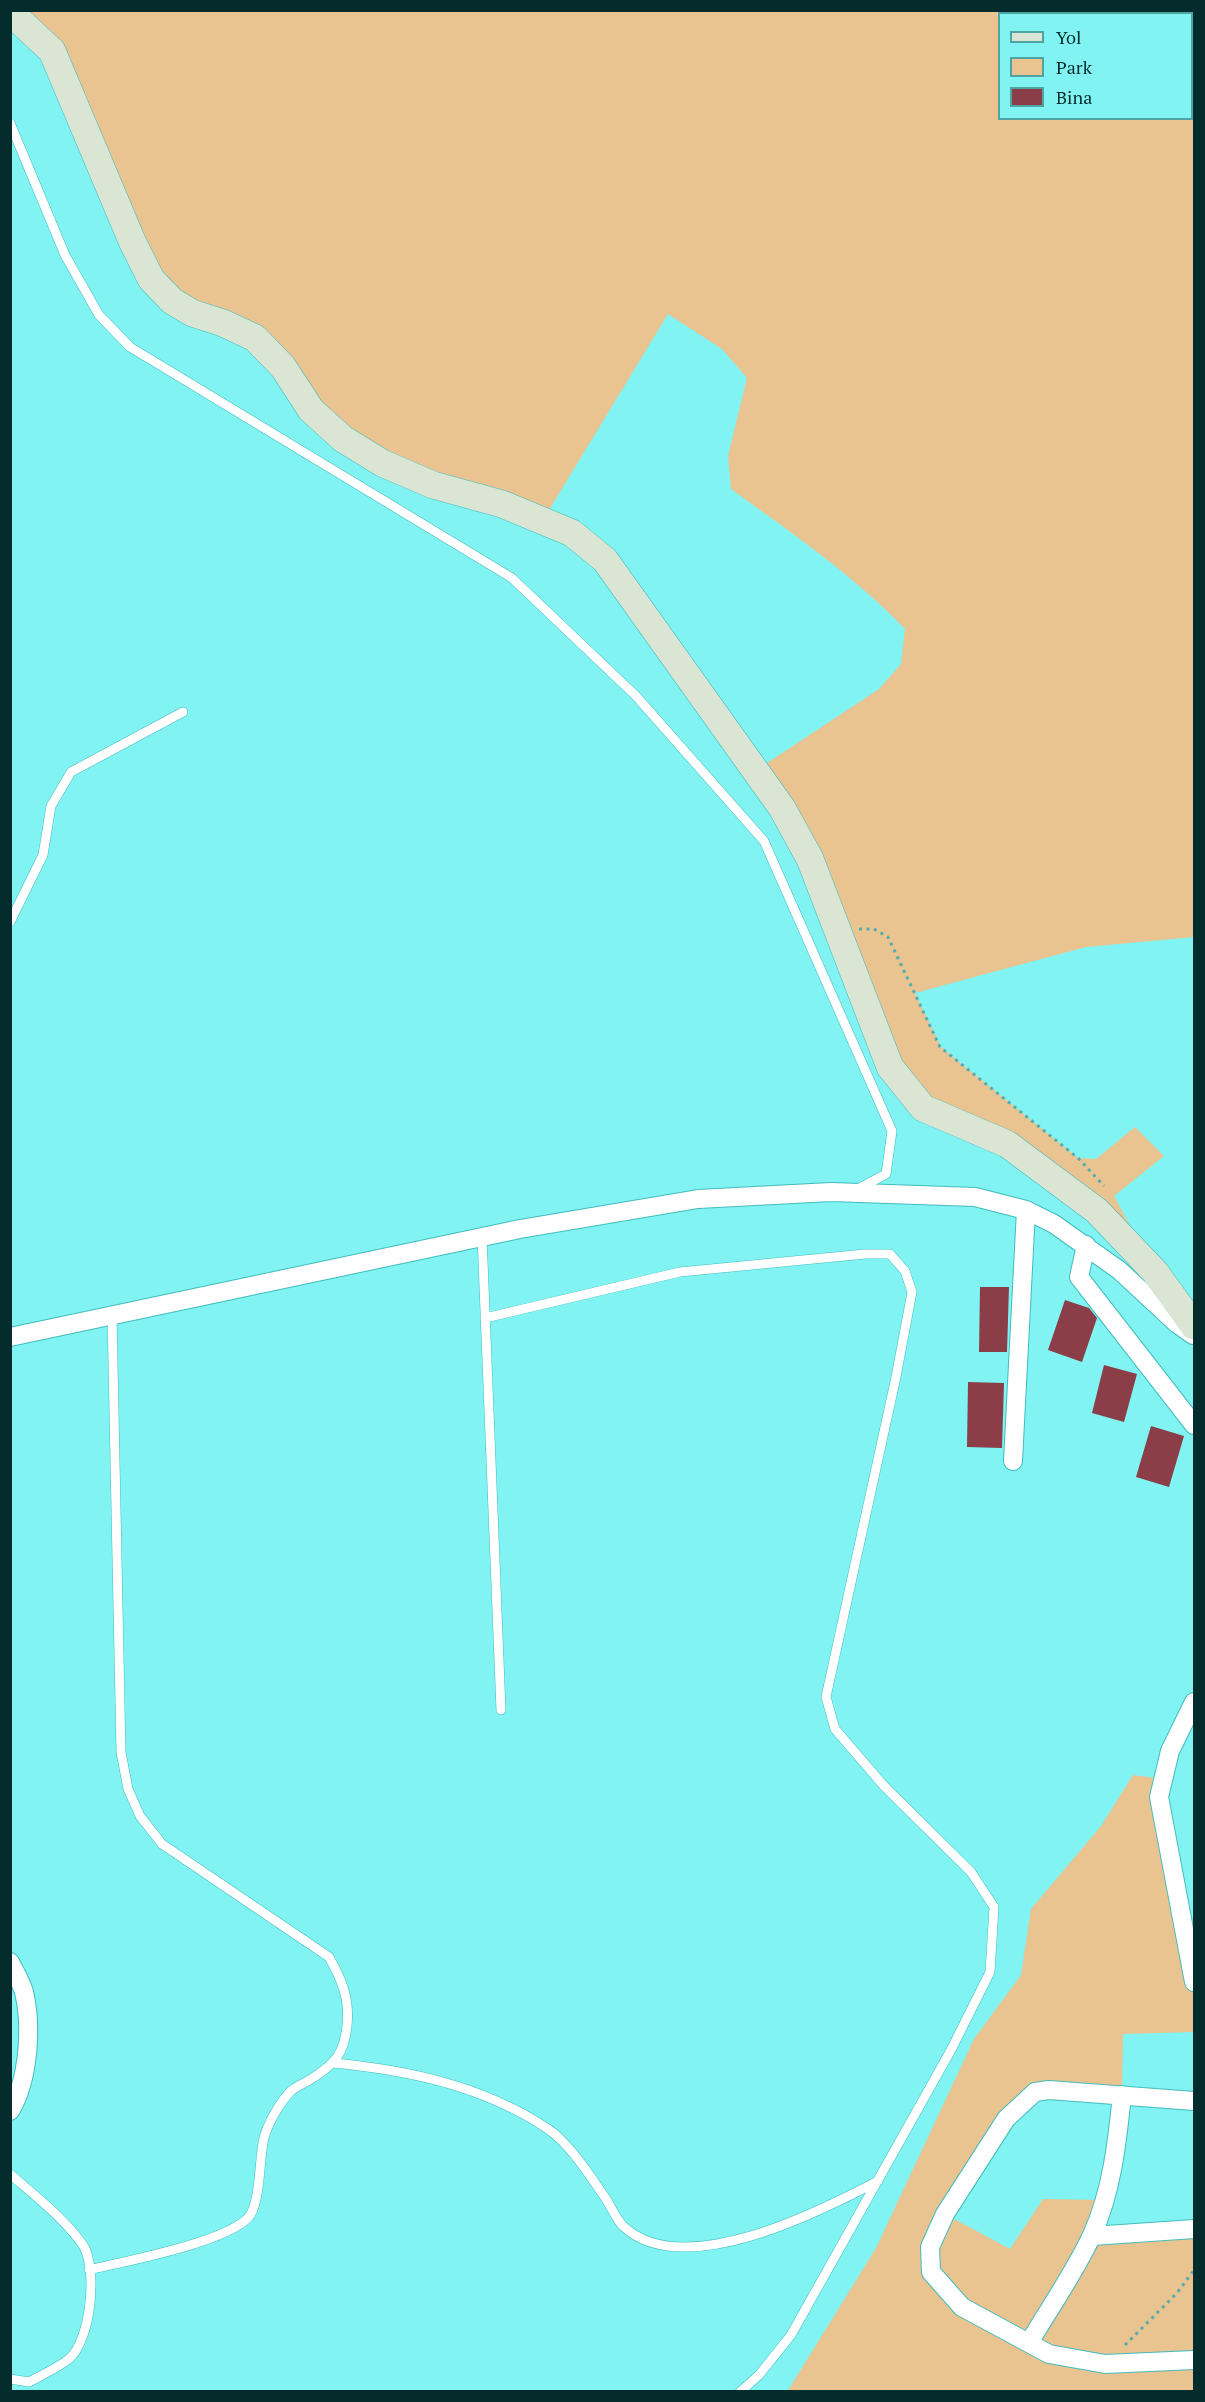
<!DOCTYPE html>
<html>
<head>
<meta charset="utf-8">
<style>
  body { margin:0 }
  #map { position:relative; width:1205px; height:2402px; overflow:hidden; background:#80f3f2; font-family:"PT Serif",serif }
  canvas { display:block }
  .frame { position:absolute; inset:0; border:12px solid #052c2c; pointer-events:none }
  .legend { position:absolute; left:998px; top:12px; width:195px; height:108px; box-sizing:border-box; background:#80f3f2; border:2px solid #4fa3a3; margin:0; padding:8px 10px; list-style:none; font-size:18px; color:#052c2c }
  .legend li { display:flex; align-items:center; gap:12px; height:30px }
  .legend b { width:30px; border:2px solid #4fa3a3 }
</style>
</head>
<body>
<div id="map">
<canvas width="1205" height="2402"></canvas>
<div class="frame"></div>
<ul class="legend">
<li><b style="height:8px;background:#dae5d4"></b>Yol</li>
<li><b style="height:16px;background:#e9c491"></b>Park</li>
<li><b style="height:16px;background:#8b3e47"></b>Bina</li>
</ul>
</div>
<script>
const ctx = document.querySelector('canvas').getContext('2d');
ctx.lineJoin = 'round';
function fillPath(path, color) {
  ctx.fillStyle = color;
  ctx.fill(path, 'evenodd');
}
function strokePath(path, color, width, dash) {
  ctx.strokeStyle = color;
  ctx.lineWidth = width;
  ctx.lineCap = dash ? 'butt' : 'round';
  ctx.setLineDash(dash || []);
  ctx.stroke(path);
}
const green = new Path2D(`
  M10 11H1194V937L1086 947 915 993 941 1047 1078 1158 1096 1159 1135 1127 1164 1156 1114 1196 1155 1272 1097 1211 923 1108 755 771 879 689 901 664 905 629C853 575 792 533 731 489L728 456 747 378 722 349 668 314 543 520 382 463 283 367 172 301 52 51ZM1000 14H1192V118H1000Z
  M1133 1775 1163 1779 1194 1985V2032L1123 2034 1122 2095 1035 2092 945 2214 1010 2249 1043 2199 1105 2200 1092 2235 1194 2229V2391L787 2392 876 2248 974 2039 1021 1975 1031 1909 1101 1826Z`);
const building = new Path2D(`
  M980 1287H1009L1007 1352H979Z
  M1065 1300 1089 1308 1097 1318 1082 1362 1048 1350Z
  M1104 1365 1137 1374 1124 1422 1092 1413Z
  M968 1382 1004 1383 1002 1448 967 1447Z
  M1151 1426 1184 1436 1169 1487 1136 1477Z`);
const path = new Path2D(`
  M859 929H874L888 937 940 1047 1078 1158 1104 1186
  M1125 2345 1177 2293 1194 2270`);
const lane = new Path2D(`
  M10 123 65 255 99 315 130 347 512 578 636 696 764 841 892 1131 886 1174 858 1189
  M10 922 43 855 51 806 71 772 183 712
  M482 1236 501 1710
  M485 1318 680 1272 865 1254H890L905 1271 912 1292 896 1377 826 1697 835 1729 884 1786 971 1872 994 1907 990 1972 951 2050 791 2335 759 2375 740 2392
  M333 2063C408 2070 484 2086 548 2129 570 2144 591 2177 606 2199 611 2207 616 2219 623 2226 682 2282 819 2212 878 2181
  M10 2174C34 2195 65 2219 83 2245 98 2269 91 2340 69 2359 57 2368 42 2375 29 2382L10 2379
  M89 2270C126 2261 223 2243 248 2218 261 2204 259 2157 264 2138 268 2123 280 2102 291 2091 297 2086 305 2083 311 2079 335 2064 344 2054 347 2026 350 1999 342 1980 329 1957L162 1844 140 1816 128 1789 121 1752 112 1315`);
const street = new Path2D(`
  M1086 1245 1079 1277 1194 1425
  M10 1337 520 1229 698 1199 831 1192 975 1197 1026 1210 1054 1224 1119 1270 1176 1323 1193 1335
  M1013 1461 1026 1210
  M1194 1702 1170 1751 1159 1797 1194 1982
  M10 1962C15 1972 21 1982 24 1992 32 2026 29 2080 10 2111
  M1194 2101 1049 2090 1035 2092 1006 2119 945 2214 930 2247 931 2272 962 2307 1049 2354 1105 2364 1194 2360
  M1092 2236 1194 2229
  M1029 2343C1049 2309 1076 2270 1092 2235 1112 2191 1117 2143 1122 2095`);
const secondary = new Path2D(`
  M10 12 52 51 132 241 151 279 172 301 192 313 223 323 255 338 283 367 311 410 343 439 382 463 433 485 502 504 572 533 605 560 782 808 810 859 890 1067 923 1108 1007 1144 1097 1211 1155 1272 1194 1326`);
fillPath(green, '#e9c491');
fillPath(building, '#8b3e47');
strokePath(lane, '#43bcbc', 10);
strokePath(street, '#43bcbc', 20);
strokePath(secondary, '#43bcbc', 28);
strokePath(path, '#55adac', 3, [3, 4.5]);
strokePath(lane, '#fff', 9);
strokePath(street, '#fff', 18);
strokePath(secondary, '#dae5d4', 27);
</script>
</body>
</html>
